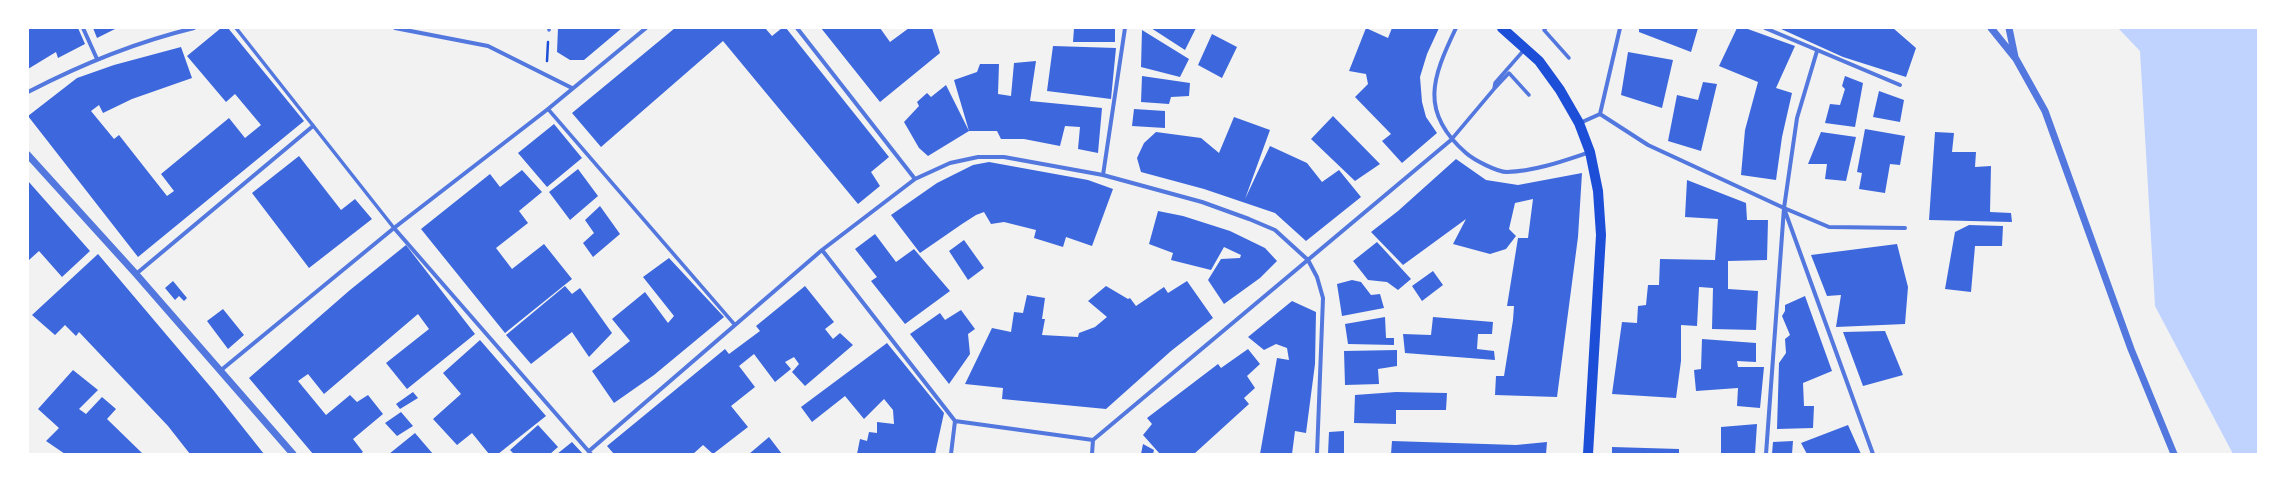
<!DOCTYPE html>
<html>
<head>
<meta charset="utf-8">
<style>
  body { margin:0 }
  #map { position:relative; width:2286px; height:482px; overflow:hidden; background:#f2f2f2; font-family:"Noto Sans",sans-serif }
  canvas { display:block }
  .frame { position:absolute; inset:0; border:29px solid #fff; pointer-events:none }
</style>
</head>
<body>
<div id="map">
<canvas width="2286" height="482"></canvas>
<div class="frame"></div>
</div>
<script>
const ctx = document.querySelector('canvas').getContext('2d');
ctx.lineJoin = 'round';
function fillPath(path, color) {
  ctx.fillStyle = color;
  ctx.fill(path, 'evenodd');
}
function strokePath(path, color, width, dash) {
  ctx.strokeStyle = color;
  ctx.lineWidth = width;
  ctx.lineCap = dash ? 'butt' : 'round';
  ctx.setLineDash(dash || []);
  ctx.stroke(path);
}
const water = new Path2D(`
  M2118 28H2258V454H2233L2155 306 2140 51Z`);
const building = new Path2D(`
  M28 28H78L85 44 58 58 56 52 28 69Z
  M93 28H117L97 38Z
  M221 28H228L304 121 138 257 28 116 77 78 114 65 181 47 192 78 132 99 103 113 99 105 91 111 114 139 119 135 167 196 174 191 161 174 229 118 245 138 261 125 235 94 226 102 187 56Z
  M558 28H622L584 60H570L557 52Z
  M675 28H765L772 36 782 28H786L889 157 871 172 880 186 858 204 723 41 601 147 572 113Z
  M821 28H880L890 42 909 28H932L940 53 880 102Z
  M1074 28H1115V42H1073Z
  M1151 28H1196L1185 50Z
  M1366 28 1388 38 1392 28H1439L1427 54 1420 77 1422 102 1426 117 1437 133 1402 163 1382 141 1391 134 1355 97 1368 84 1366 74 1349 71Z
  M1639 28H1698L1691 52 1639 32Z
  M1737 28H1745L1795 46 1776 88 1792 93 1782 137 1776 180 1741 175 1745 130 1758 82 1719 66Z
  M1779 28H1893L1916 48 1906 77 1843 57Z
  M1142 30 1189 59 1180 77 1141 67Z
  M1212 34 1237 47 1222 78 1198 65Z
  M1053 46 1116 48 1111 99 1047 91Z
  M1628 52 1673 60 1662 108 1621 95Z
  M1036 61 1030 101 1102 108 1098 153 1078 149 1080 127 1065 126 1060 146 1024 139H1001L997 131H969L928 156 919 148 904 122 919 106 917 102 927 93 931 97 946 85 969 131 954 80 977 72 980 64H999L998 94 1011 96 1014 63Z
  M1142 76 1190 83 1189 96 1171 97 1169 104 1141 102Z
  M1845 76 1863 83 1855 127 1825 123 1830 104 1840 105 1845 89 1842 86Z
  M1703 82 1717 84 1701 151 1668 141 1677 95 1698 100Z
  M1879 91 1904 100 1900 122 1873 117Z
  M1134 109 1165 111V128L1132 126Z
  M1333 116 1380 164 1355 181 1311 139Z
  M1234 117 1270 130 1245 199 1270 146 1307 163 1322 182 1339 170 1361 197 1306 241 1275 213 1204 189 1141 172 1137 158 1144 143 1156 132 1201 138 1219 153Z
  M554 124 582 158 547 187 518 153Z
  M1865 129 1905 136 1900 165 1890 164 1885 193 1859 189 1862 173 1857 172Z
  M1821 132 1856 137 1846 181 1825 179 1827 164H1808Z
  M1935 132 1954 133 1952 152H1976L1975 167 1991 166 1990 212 2011 213 2012 222 1929 220Z
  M299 156 341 210 355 199 372 219 309 268 252 193Z
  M1456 159 1486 180 1518 185 1582 173 1578 237 1557 397 1495 395 1496 376H1504L1513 320 1514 306H1507L1518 238H1528L1533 199 1515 203 1509 229 1516 236 1506 249 1490 254 1453 244 1466 219 1403 265 1371 232 1398 211Z
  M989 162 1088 180 1113 189 1092 246 1066 237 1063 247 1034 238 1036 230 1004 222 991 224 984 212 976 215 962 224 920 253 891 215 937 183 973 165Z
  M578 169 598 196 570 220 549 192Z
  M522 170 542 192 519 211 528 223 496 248 512 269 544 244 572 279 505 333 421 229 490 174 500 187Z
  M1687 180 1746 203 1747 220H1768L1767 260 1728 261V289L1758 291 1756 330 1712 329 1713 288 1699 287 1697 326 1681 325V361L1676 398 1612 394 1622 322 1637 323 1638 306 1646 305 1648 285H1659L1660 259 1715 260 1718 219 1685 217Z
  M28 181 90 251 62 277 39 251 29 260 28 259Z
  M600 206 620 234 593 257 583 243 594 233 585 220Z
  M1158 211 1183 216 1230 231 1265 248 1277 261 1260 278 1224 304 1208 280 1221 259 1240 258 1241 255 1224 247 1211 270 1171 260 1173 253 1149 244Z
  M1969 225 2003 226 2002 246H1975L1971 292 1945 289 1955 232Z
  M875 234 896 262 914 249 950 291 905 324 871 281 877 277 855 249Z
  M964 240 984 268 968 280 949 251Z
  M1377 242 1411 279 1398 290 1387 282 1368 280 1353 261Z
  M1897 244 1908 287 1905 324 1836 327 1841 295 1827 296 1811 255Z
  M406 245 475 334 407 389 386 363 429 329 418 314 324 394 308 374 298 381 326 415 350 395 357 402 368 395 383 414 353 439 363 452 360 454H313L249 378 350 290Z
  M98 254 214 391 264 454H190L168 426 79 332 76 336 65 325 55 335 32 315Z
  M669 258 724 317 654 375 614 403 592 371 630 341 612 319 645 292 668 323 674 316 643 277Z
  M1433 271 1443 285 1422 301 1412 286Z
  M1352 280 1361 282 1371 295 1380 294 1384 308 1342 316 1337 284Z
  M173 281 187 298 184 301 179 296 175 300 165 288Z
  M1187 281 1213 318 1171 351 1106 409 1002 399 1003 388 965 384 992 328 1011 332 1014 312 1023 313 1027 295 1045 298 1042 319H1045L1042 335 1078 337 1079 333 1095 327 1107 317 1088 301 1106 286 1128 299 1130 298 1136 306 1164 287 1168 293Z
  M565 286 572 294 580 288 612 333 589 357 572 332 531 364 506 335Z
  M805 286 834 322 825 329 833 339 840 333 853 345 805 386 792 372 799 364 794 357 785 362 791 369 775 382 754 354 739 366 755 387 731 406 748 427 713 454 703 445 693 454H614L607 446 725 349 729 354 760 331 756 326Z
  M1805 296 1832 371 1803 383 1804 406H1814L1813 428 1777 429 1779 363 1786 353 1785 339 1790 335 1782 316 1785 311V305Z
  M1292 301 1316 312 1315 364 1306 433 1295 431 1292 454H1260L1277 358 1289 360 1287 348 1276 344 1264 350 1248 337Z
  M223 309 244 335 228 349 207 321Z
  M961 310 975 329 968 334 970 354 949 384 910 334 940 313 945 320Z
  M1385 317 1386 338H1394V345L1348 344 1345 324Z
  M1433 317 1493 322 1492 334H1478L1477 349 1494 351 1495 360 1405 353 1403 334 1431 335Z
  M1885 331 1903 375 1863 386 1843 332Z
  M1702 339 1756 343V362L1737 361 1738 367H1764L1760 408 1737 406 1738 388 1696 391 1694 370 1701 369Z
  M480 340 546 416 498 454H489L472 433 457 445 433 419 461 394 443 373Z
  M887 343 944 413 935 454H857L860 439 867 441 869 432 877 433V422L894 424 893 410 884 399 864 419 845 396 812 422 801 407Z
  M1248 349 1260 364 1247 376 1255 388 1244 398 1249 404 1194 454H1160L1143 435 1152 424 1147 418 1218 364 1221 368Z
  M1397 350V366L1378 369 1379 384 1345 385 1344 351Z
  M73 370 98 390 79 409 86 414 102 397 116 409 107 419 143 454H65L46 441 59 428 38 409Z
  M413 392 418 398 400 409 396 404Z
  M1396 392 1447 393 1446 410H1396V424L1354 423 1355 395Z
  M401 412 413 426 397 436 385 423Z
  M1757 424 1755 454H1721V427Z
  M538 425 558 447 550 454H514L510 450Z
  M1848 425 1861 454H1807L1801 443Z
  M1344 431V454H1328L1329 432Z
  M415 433 433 454H389Z
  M769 437 782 454H749Z
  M1392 441 1516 445 1547 442 1546 454H1391Z
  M1793 441 1792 454H1772L1773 442Z
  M572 442 583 454H557Z
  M1143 444 1154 450 1153 454H1141Z
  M1612 447 1679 449V454H1612Z`);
const path = new Path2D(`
  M547 61 548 42`);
const pedestrian = new Path2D(`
  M236 28 394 228
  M1546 28 1544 30 1569 58
  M549 30V28
  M1494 89 1509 73 1529 95
  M548 109 735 325
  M1451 140 1494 89 1495 83 1524 50`);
const minor = new Path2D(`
  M83 28 97 59
  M395 28 488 46 572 88
  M797 28 915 179
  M1456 28C1432 78 1419 112 1466 153 1474 160 1497 172 1507 172 1536 171 1563 161 1590 152
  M1765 28 1900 85
  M28 92C82 64 136 42 194 28
  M1600 114 1648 145 1784 208 1829 227 1905 228
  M1600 114 1620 28
  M1580 123 1600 114
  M1103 175 1125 28
  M1785 211 1873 454
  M394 228 591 454
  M822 250 955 421
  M136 274 313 126
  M220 371 394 228 548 109 646 28
  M1093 440 1451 140
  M589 451 822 250 915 179 950 163 978 157H1004L1103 175 1202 202 1249 219 1275 230 1308 260 1317 277 1323 298 1317 454
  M951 454 955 421 1093 440
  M1092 454 1093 440
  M1766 454 1784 208 1797 118 1817 51`);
const tertiary = new Path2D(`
  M1991 28 2016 59 2045 111 2131 349 2174 454
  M2009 28 2015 57
  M28 155 136 274 293 454`);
const primary = new Path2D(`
  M1502 28 1539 61 1560 90 1579 123 1590 152 1598 191 1601 235 1588 454`);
fillPath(water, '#bfd3fe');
fillPath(building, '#3d67dc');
strokePath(path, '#1d4ed8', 2.5);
strokePath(pedestrian, '#5277de', 3.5);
strokePath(minor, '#5277de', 4);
strokePath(tertiary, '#5277de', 7);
strokePath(primary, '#1d4ed8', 10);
</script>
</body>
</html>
